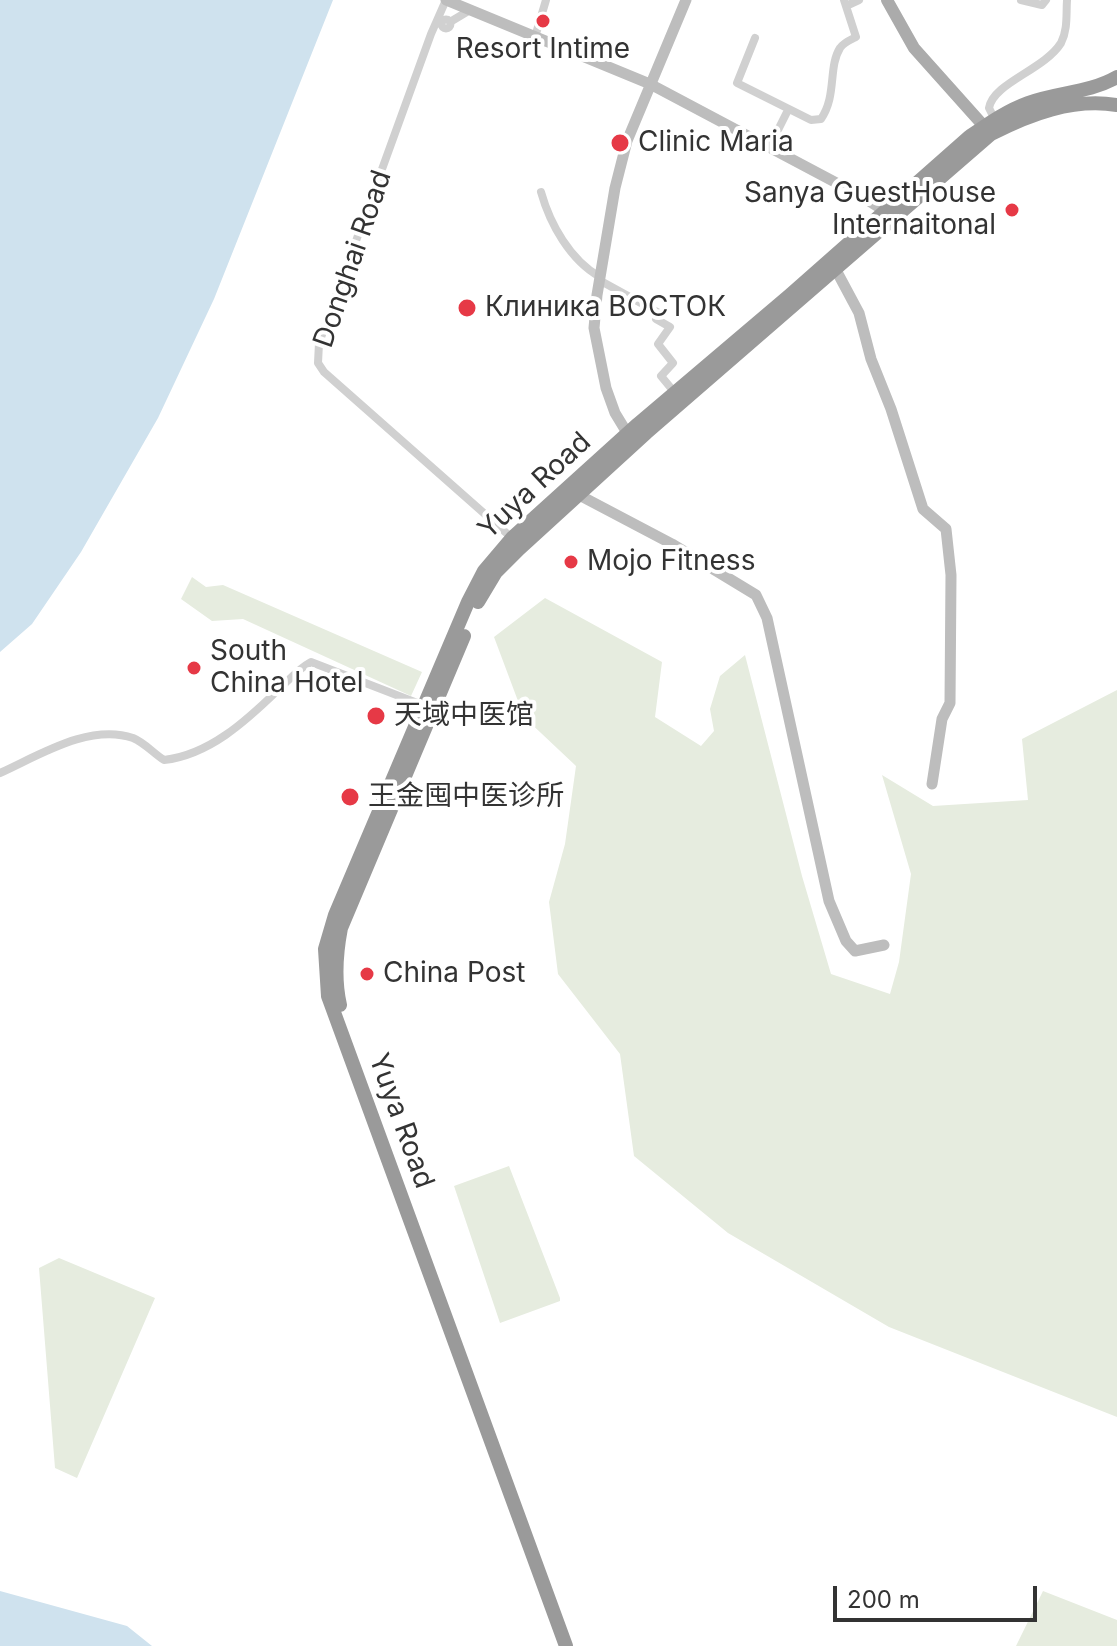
<!DOCTYPE html>
<html>
<head>
<meta charset="utf-8">
<style>
  body { margin:0 }
  #map { position:relative; width:1117px; height:1646px; overflow:hidden; background:#fff; font-family:Inter,sans-serif }
  canvas { display:block }
  .scale { position:absolute; left:833px; top:1586px; width:204px; height:36px; box-sizing:border-box; border:4px solid #333; border-top:0; padding-left:10px; font-size:24px; line-height:28px; white-space:nowrap; color:#333; -webkit-text-stroke:6px #fff; paint-order:stroke }
</style>
</head>
<body>
<div id="map">
<canvas width="1117" height="1646"></canvas>
<div class="scale">200 m</div>
</div>
<script>
const ctx = document.querySelector('canvas').getContext('2d');
ctx.lineJoin = 'round';
function fillPath(path, color) {
  ctx.fillStyle = color;
  ctx.fill(path, 'evenodd');
}
function strokePath(path, color, width, dash) {
  ctx.strokeStyle = color;
  ctx.lineWidth = width;
  ctx.lineCap = dash ? 'butt' : 'round';
  ctx.setLineDash(dash || []);
  ctx.stroke(path);
}
function drawText(font, color, halo, rows, align = 'center') {
  ctx.font = font + ' Inter,"Noto Sans SC",sans-serif';
  ctx.lineWidth = 8;
  ctx.setLineDash([]);
  ctx.textBaseline = 'middle';
  ctx.strokeStyle = halo;
  ctx.fillStyle = color;
  for (const [text, x, y, turn = 0] of rows) {
    ctx.save();
    ctx.translate(x, y);
    ctx.rotate((+turn || 0) * Math.PI / 180);
    ctx.textAlign = isNaN(turn) ? turn : align;
    if (halo) ctx.strokeText(text, 0, 0);
    ctx.fillText(text, 0, 0);
    ctx.restore();
  }
}
const green = new Path2D(`
  M192 577 206 587 223 585 422 672 411 696 243 619 212 621 181 599Z
  M545 598 662 662 655 717 701 746 714 731 710 709 720 676 745 655 802 876 831 974 890 994 899 962 911 874 882 775 933 806 1028 800 1022 739 1117 690V1417L889 1327 728 1233 634 1156 620 1054 558 974 549 902 565 844 576 766 524 717 494 637Z
  M509 1166 560 1298V1301L500 1323 454 1186Z
  M59 1258 155 1298 77 1478 55 1468 39 1268Z
  M1043 1591 1117 1620V1646H1016Z`);
const water = new Path2D(`
  M0 0H333L214 299 158 418 81 552 32 624 0 652Z
  M0 1591 127 1626 152 1646H0Z`);
const street = new Path2D(`
  M446 0 431 34 319 343 318 363 324 372 512 538
  M1021 0 1042 5 1046 0
  M846 6 859 0
  M441.5 24a4.5 4.5 0 1 1 9 0a4.5 4.5 0 1 1-9 0Z
  M450 22 470 10
  M535 37 546 0
  M755 38 737 83 811 120 821 119C837 96 828 67 840 48 843 43 850 40 856 37L844 0
  M994 118 989 108C993 83 1044 70 1061 43 1068 29 1066 15 1067 0
  M769 148 788 110
  M541 192C550 224 570 260 600 277
  M599 280 659 313 656 319 670 327 658 344 673 363 661 376 675 393
  M0 773C38 756 89 723 133 738 145 743 153 753 164 760 209 755 246 721 277 691 288 681 298 669 311 662L425 706`);
const secondary = new Path2D(`
  M446 0 650 84 863 197 885 211 888 217
  M836 270 859 313 871 359 891 409 923 509 946 529 951 575 950 703 942 719 932 784
  M632 441 615 413 606 388 594 328 597 295 615 188 627 141 686 0
  M579 495 672 544 756 595 767 618 829 901 846 941 855 951 884 945`);
const primary = new Path2D(`
  M887 0 914 48 990 133`);
const highway = new Path2D(`
  M478 602 496 572 519 549 646 433 991 134C1030 114 1072 98 1117 105
  M340 1005C334 979 336 954 341 928L464 636
  M566 1646 328 996 325 949 335 915 468 602 484 571 512 538 638 424 790 295 969 137C988 124 1006 111 1028 103 1058 92 1089 93 1117 77`);
const markers = [
  [543,21,8,"#e63946"],
  [620,143,10,"#e63946"],
  [1012,210,8,"#e63946"],
  [467,308,10,"#e63946"],
  [571,562,8,"#e63946"],
  [194,668,8,"#e63946"],
  [376,716,10,"#e63946"],
  [350,797,10,"#e63946"],
  [367,974,8,"#e63946"]
];
const poiNames = [
  ["Resort Intime",543,50,"center"],
  ["Clinic Maria",638,143],
  ["Sanya GuestHouse",996,194,"right"],
  ["Internaitonal",996,226,"right"],
  ["Клиника ВОСТОК",485,308],
  ["Mojo Fitness",587,562],
  ["South",210,652],
  ["China Hotel",210,684],
  ["天域中医馆",394,716],
  ["王金囤中医诊所",368,797],
  ["China Post",383,974]
];
const streetNames = [
  ["Donghai Road",353,259,-71],
  ["Yuya Road",535,486,-43],
  ["Yuya Road",401,1121,70]
];
fillPath(green, '#e6ecdf');
fillPath(water, '#cfe2ee');
strokePath(street, '#d0d0d0', 8);
strokePath(secondary, '#bdbdbd', 11);
strokePath(primary, '#ababab', 12);
strokePath(highway, '#9a9a9a', 14);
for (const [x, y, r, color] of markers) {
  const dot = new Path2D();
  dot.arc(x, y, r, 0, 2 * Math.PI);
  ctx.fillStyle = color;
  ctx.fill(dot);
  strokePath(dot, '#fff', 3);
}
drawText('28px', '#333', '#fff', poiNames, 'left');
drawText('28px', '#333', '#fff', streetNames);
</script>
</body>
</html>
